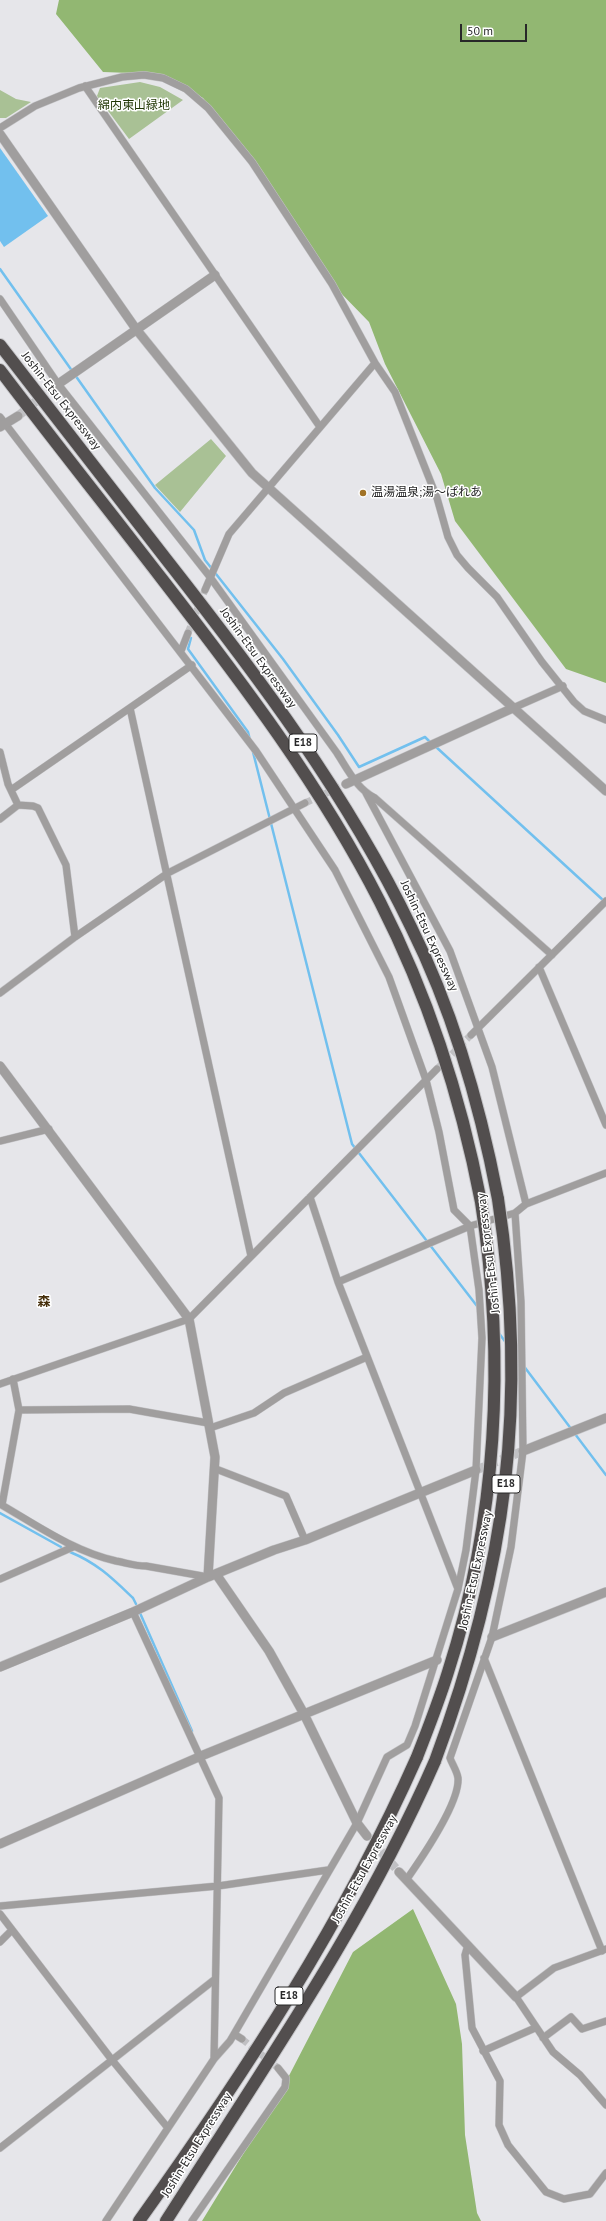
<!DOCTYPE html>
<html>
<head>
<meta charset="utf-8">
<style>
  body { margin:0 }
  #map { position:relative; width:606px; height:2221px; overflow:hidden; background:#e6e6ea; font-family:"PT Sans",sans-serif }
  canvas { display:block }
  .scale { position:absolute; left:460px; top:24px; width:67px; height:18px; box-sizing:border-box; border:2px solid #282829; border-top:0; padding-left:5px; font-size:12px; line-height:14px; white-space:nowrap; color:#282829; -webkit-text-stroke:3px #fff; paint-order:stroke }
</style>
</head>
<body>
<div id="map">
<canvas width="606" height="2221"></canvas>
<div class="scale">50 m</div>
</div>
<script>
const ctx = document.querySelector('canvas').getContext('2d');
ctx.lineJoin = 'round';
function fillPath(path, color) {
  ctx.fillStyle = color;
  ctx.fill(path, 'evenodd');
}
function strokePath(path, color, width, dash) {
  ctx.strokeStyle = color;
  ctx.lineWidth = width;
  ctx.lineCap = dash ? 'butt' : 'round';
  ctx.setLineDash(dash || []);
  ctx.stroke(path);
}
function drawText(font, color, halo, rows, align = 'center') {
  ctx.font = font + ' "PT Sans","Noto Sans JP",sans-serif';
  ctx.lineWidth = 3;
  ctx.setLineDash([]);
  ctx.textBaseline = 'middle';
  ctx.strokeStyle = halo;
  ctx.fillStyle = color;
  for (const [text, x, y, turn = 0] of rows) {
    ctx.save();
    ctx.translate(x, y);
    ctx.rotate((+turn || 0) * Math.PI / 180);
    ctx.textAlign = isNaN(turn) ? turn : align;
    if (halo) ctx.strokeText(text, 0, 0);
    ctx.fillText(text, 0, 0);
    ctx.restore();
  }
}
const green = new Path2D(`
  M140 82 160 87 183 100 129 139 97 96 100 88Z
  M0 90 16 99 31 102 6 118H0Z
  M211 439 226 456 180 512 155 485Z`);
const forest = new Path2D(`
  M59 0H606V683L566 669 455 521 441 474 385 364 369 322 332 284 244 153 203 98 159 74 103 72 56 14Z
  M413 1909 456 2004 462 2044 465 2135 477 2213 481 2221H202L278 2097 353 1952Z`);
const water = new Path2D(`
  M0 148 48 216 4 247 0 241Z`);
const stream = new Path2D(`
  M0 269 155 488 194 530 205 560 283 659 338 735 359 767 425 737 431 743
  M191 638 188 649 248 732 250 740
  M435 746 604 901
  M253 752 352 1144 477 1306
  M498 1332 507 1344
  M523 1365 606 1475
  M0 1513 61 1547
  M70 1552C97 1563 112 1578 133 1598L136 1604
  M140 1613 192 1731`);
const minorTunnel = new Path2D(`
  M188 633 205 590
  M305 803 346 784
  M437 1069 471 1035
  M242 2039 278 2068`);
const tertiaryTunnel = new Path2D(`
  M18 416 51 389
  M476 1470 523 1451
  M372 1841 399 1872`);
const minor = new Path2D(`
  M85 86 320 427
  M0 128 35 106 79 88 122 77 144 75 163 78 186 89 208 108 252 162 332 284 375 363 395 392 437 498 448 537 457 555 468 568 497 597 542 662 574 702 584 711 606 720
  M0 299 58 384 210 577 337 753C348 770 357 789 375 798L552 955
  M0 417 256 751 335 870 389 977 426 1080 439 1132 454 1210 470 1226 479 1290 482 1338 476 1470 466 1550 458 1589 415 1726 407 1745 387 1757 357 1823 230 2041 214 2059 106 2221
  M205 590 229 534 375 363
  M181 651 188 633
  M130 708 251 1256
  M513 708 563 686
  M0 752 8 784 18 805 33 806 38 808 66 865 75 937
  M11 790 192 665
  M366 793 450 951 492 1067 526 1204
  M0 819 18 805
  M539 967 606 1125
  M0 993 75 937 168 873 305 803
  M471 1035 606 901
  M0 1141 49 1129
  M310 1197 338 1282 458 1589
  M338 1282 470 1226 515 1213 526 1204 606 1173
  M0 1384 189 1319 437 1069
  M19 1410 129 1409 208 1423
  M210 1428 254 1413 284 1393 367 1357
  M216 1469 286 1496 305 1540
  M0 1504C38 1526 73 1551 116 1561 127 1563 135 1566 146 1566L208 1577
  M2 1505 19 1410 13 1379
  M0 1579 73 1547
  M133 1612 219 1798 214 2059
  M484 1658 602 1951
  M407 1879C421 1859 460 1802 458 1778 457 1771 452 1764 450 1758L492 1637 511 1547 523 1451 521 1302 515 1213
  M0 1906 218 1886 328 1870
  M0 1914 112 2060 168 2128
  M0 1942 11 1931
  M468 1945 465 1955 472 2028 500 2081 499 2125 508 2145 546 2192 564 2199 590 2194 606 2173
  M606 1949 554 1968 516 1997 553 2052 580 2075 606 2105
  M234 2034 242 2039
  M543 2038 571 2017 582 2029 606 2021
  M483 2051 535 2028
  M0 2148 214 1980
  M192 2221 285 2087 286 2078 278 2068`);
const tertiary = new Path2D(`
  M0 134 136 329 252 473 606 791
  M51 389 215 275
  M0 427 18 416
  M346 784 513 708
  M0 1066 189 1319 215 1457 208 1577
  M523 1451 606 1418
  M216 1574 269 1651 304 1714 357 1823 367 1836
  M492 1637 606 1592
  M0 1667 133 1612 208 1577 274 1550 305 1540 476 1470
  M0 1844 201 1756 437 1660
  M399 1872 516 1997`);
const motorway = new Path2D(`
  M0 345C55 417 111 488 166 559 257 675 347 794 411 927 454 1013 480 1105 498 1199
  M0 370C53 440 108 509 162 579 241 681 321 786 380 902 429 998 461 1098 481 1202
  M139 2221C244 2074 344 1922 417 1757
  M166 2221C261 2071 364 1924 435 1761`);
const motorwayBridge = new Path2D(`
  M417 1757C428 1729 439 1701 448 1672 497 1520 506 1360 481 1202
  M435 1761C506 1571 529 1401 498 1199`);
const markers = [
  [363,493,4,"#a17225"]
];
const shields = [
  [303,743,28],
  [506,1484,28],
  [289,1996,28]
];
const shieldNames = [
  ["E18",303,743],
  ["E18",506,1484],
  ["E18",289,1996]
];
const parkNames = [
  ["綿内東山緑地",134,106]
];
const streetNames = [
  ["Joshin-Etsu Expressway",61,401,52],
  ["Joshin-Etsu Expressway",258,658,54],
  ["Joshin-Etsu Expressway",429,936,65],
  ["Joshin-Etsu Expressway",489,1253,-97],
  ["Joshin-Etsu Expressway",476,1570,-78],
  ["Joshin-Etsu Expressway",365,1869,-61],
  ["Joshin-Etsu Expressway",197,2145,-58]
];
const poiNames = [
  ["温湯温泉;湯〜ぱれあ",371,493]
];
const neighbourhoodNames = [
  ["森",44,1302]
];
fillPath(green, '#a9c195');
fillPath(forest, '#92b772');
fillPath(water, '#72c0ee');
strokePath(stream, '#72c0ee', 2.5);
strokePath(minorTunnel, '#c0c0c3', 7, [7, 3.5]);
strokePath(tertiaryTunnel, '#c0c0c3', 9, [9, 4.5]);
strokePath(minor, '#c4c4c7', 8);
strokePath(tertiary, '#c4c4c7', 10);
strokePath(motorway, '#c4c4c7', 14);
strokePath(minor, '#a09e9e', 7);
strokePath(tertiary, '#a09e9e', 9);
strokePath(motorway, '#524e4e', 12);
strokePath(motorwayBridge, '#c4c4c7', 14, []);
strokePath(motorwayBridge, '#524e4e', 12);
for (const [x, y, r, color] of markers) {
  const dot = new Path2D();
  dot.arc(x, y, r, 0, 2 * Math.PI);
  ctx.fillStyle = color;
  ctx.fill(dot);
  strokePath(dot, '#fff', 1.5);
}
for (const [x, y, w] of shields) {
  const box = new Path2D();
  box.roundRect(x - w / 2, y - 9, w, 18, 3);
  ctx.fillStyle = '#fff';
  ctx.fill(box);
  strokePath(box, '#282829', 1);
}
drawText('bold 11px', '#282829', null, shieldNames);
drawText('12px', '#1e3502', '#fff', parkNames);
drawText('12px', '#282829', '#fff', streetNames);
drawText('12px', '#282829', '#fff', poiNames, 'left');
drawText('bold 13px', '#47300c', '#fff', neighbourhoodNames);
</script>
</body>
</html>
